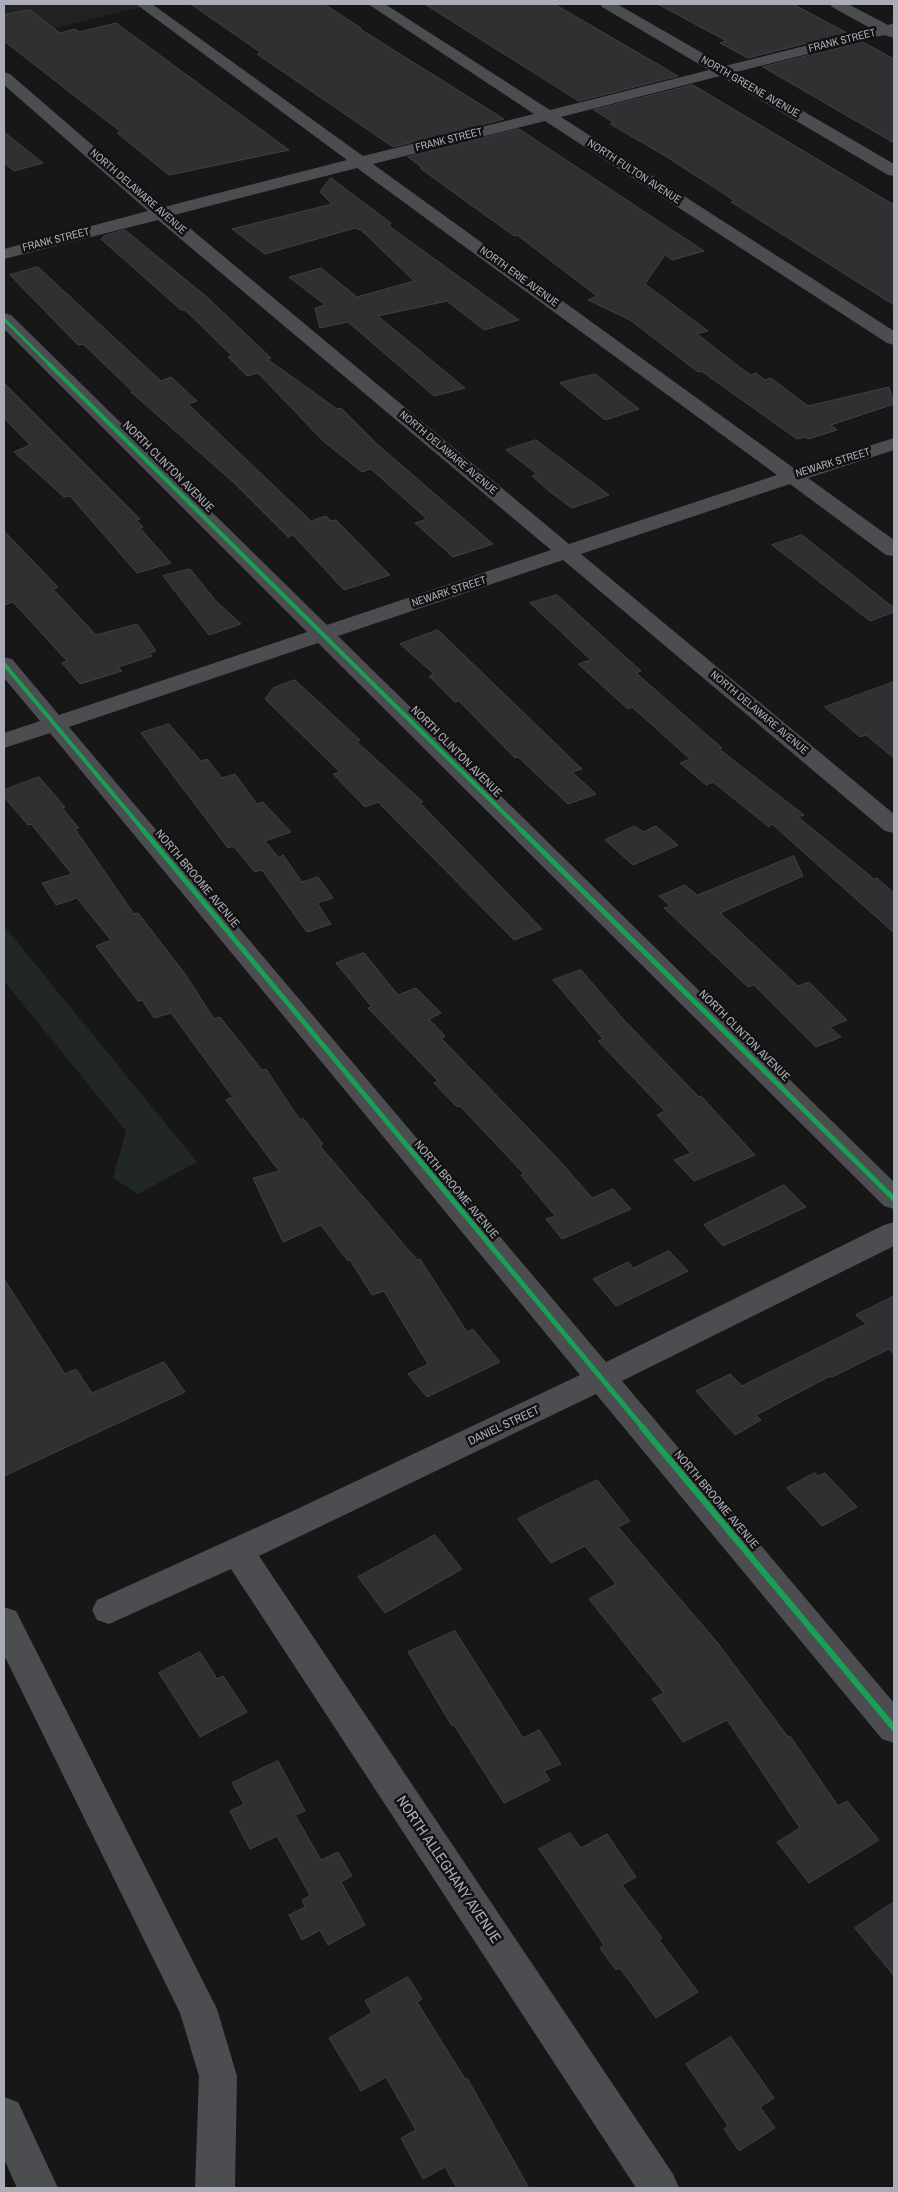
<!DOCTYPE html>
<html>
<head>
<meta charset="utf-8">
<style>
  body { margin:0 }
  #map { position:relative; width:898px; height:2192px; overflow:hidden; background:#171718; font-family:"Archivo Narrow",sans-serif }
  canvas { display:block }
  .frame { position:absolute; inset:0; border:5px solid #aaacb7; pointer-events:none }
</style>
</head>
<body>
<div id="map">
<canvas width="898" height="2192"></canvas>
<div class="frame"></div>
</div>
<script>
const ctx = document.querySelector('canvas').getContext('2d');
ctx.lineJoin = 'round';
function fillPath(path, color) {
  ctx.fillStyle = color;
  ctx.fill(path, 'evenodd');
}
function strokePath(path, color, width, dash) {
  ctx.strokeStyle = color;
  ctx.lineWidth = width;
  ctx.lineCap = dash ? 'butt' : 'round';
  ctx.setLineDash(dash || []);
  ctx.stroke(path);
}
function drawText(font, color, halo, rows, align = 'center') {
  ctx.font = font + ' "Archivo Narrow",sans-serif';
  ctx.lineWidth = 5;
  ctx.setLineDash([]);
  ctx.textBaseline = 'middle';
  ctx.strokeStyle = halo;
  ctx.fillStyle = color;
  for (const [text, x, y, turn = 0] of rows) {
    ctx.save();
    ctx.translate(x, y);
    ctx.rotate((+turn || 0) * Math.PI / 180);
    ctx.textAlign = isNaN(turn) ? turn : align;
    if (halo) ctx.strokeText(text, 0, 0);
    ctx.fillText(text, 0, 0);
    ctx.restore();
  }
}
const built = new Path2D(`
  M4 4H155L4 40Z`);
const green = new Path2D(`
  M4 926 197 1162 138 1194 113 1178 126 1131 4 981Z`);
const building = new Path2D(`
  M191 4H324L361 28 360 29 504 119 393 147 257 54 261 53Z
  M425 4H554L678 76 579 101Z
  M658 4H793L847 33 748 58 720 43 726 41Z
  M30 10 60 33 75 29 79 32 116 23 289 150 169 175 117 133 121 132 4 41V15Z
  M863 42 894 59V143L763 67Z
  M693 85 894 205V305L731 202 735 201 662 154 610 124 614 123 594 110Z
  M519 129 704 251 672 260 665 255 645 284 708 331 697 334 746 372 751 375 756 373 765 380 771 378 808 406 889 387 894 404 831 425 837 430 808 439 805 437 797 439 701 371 698 372 630 320 588 300 597 296 517 235 514 236 420 168H423L408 157Z
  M4 132 43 163 14 171 4 163Z
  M331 178 391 223 389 226 519 320 484 330 447 301 378 316 465 388 434 396 348 322 320 328 315 308 325 305 289 277 321 268 357 297 414 281 361 230 355 228 265 254 232 229 332 204 320 192Z
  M125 230 208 298 271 358 267 359 337 409 341 408 378 445 493 544 453 557 415 523 427 519 371 469 362 472 323 441 258 373 247 376 228 357 232 356 185 310H181L101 239 104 236Z
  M38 267 161 381 171 377 197 401 188 404 311 521 326 516 331 521 336 520 390 575 344 590 293 535 288 537 233 482 131 392H133L83 344 78 345 10 275Z
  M595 374 639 409 605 420 560 383Z
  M4 383 140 519 136 520 143 527 140 528 171 563 137 573 70 496 64 497 14 452 30 445 4 418Z
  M536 440 609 495 572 508 550 492 532 476 537 474 506 450Z
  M4 531 58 587 53 589 96 635 137 624 156 651 149 653 152 656 118 667 122 671 80 684 62 663 67 661 13 602 4 605Z
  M802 535 894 608V612L870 621 772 545Z
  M190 569 216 601 241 624 209 635 163 576Z
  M557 595 641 671 636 673 722 748 719 749 804 815 798 817 874 879 877 878 894 893V933L772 824 769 827 713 782 706 785 680 763 690 759 632 707 628 709 578 664 591 660 530 603Z
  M438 630 582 769 572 772 596 794 568 804 518 757 515 758 459 701 455 702 429 676 434 674 400 644Z
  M295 680 360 740 357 742 423 802 420 803 542 929 514 940 378 802 365 807 333 774 340 772 265 699 273 688Z
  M894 682V758L866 735 860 737 825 707Z
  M169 724 201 761 207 759 222 778 235 774 257 804 263 802 291 832 265 841 279 858 283 855 302 882 318 877 333 898 317 903 331 924 307 932 262 870 255 872 233 846 228 848 141 733Z
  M39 777 65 807 62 808 79 828 75 829 134 914 138 913 185 974 214 1019 220 1017 262 1070 266 1069 300 1120 303 1118 323 1144 320 1146 417 1260 420 1259 467 1332 473 1329 500 1362 427 1397 408 1374 428 1364 384 1291 372 1295 350 1260 348 1261 321 1225 283 1242 253 1178 279 1171 226 1100 233 1097 171 1013 154 1018 142 1000 138 1001 96 946 111 940 77 898 56 905 42 883 72 874 31 824 28 825 4 797V790Z
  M635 826 643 832 656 826 678 845 633 865 605 840Z
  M794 856 803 876 720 913 798 986 809 982 847 1020 830 1027 841 1037 816 1047 754 985 748 987 664 908 670 906 659 896 685 885 697 895Z
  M364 953 398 995 416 988 441 1013 429 1019 445 1036 441 1038 558 1159 592 1198 613 1189 631 1209 562 1239 546 1219 555 1216 521 1175 524 1174 460 1106 457 1107 434 1083 438 1081 368 1008 372 1007 336 963Z
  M581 970 623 1019 699 1097 701 1096 755 1155 694 1181 674 1160 691 1153 657 1115 665 1111 598 1041 603 1039 553 980Z
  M784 1185 806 1207 723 1246 704 1225Z
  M669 1251 688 1271 616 1306 593 1279 628 1262 633 1268Z
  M4 1279 65 1374 76 1369 92 1393 164 1362 185 1392 4 1476Z
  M894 1296V1354L889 1349 832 1377 830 1376 756 1415 761 1420 735 1435 696 1391 730 1374 742 1386 866 1324 856 1315Z
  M815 1473 818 1476 825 1473 857 1507 822 1526 787 1488Z
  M597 1480 630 1521 618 1527 717 1642 788 1737 790 1736 838 1806 847 1801 879 1840 809 1883 777 1842 800 1828 727 1720 683 1742 652 1699 664 1693 589 1599 616 1584 585 1546 551 1563 518 1519Z
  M435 1535 462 1569 385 1613 358 1577Z
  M455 1631 523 1738 539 1730 561 1764 544 1771 550 1780 504 1803 454 1725 452 1726 408 1652Z
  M200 1652 217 1679 223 1676 247 1712 200 1737 159 1673Z
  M278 1761 305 1811 295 1815 321 1860 338 1852 352 1876 341 1882 365 1925 328 1945 320 1930 302 1940 289 1915 305 1907 302 1900 310 1895 277 1836 250 1849 230 1811 244 1804 232 1783Z
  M570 1833 581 1848 607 1834 636 1877 622 1885 662 1938 659 1940 698 1992 656 2018 620 1968 616 1970 600 1948 604 1945 539 1849Z
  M894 1902V1976L855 1928Z
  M408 1977 422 1999 417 2002 465 2079 467 2078 529 2188H457L445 2167 423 2179 401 2138 416 2130 386 2077 361 2091 329 2038 372 2013 365 2001Z
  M731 2037 774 2098 760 2107 775 2128 739 2151 724 2129 728 2126 686 2064Z`);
const minor = new Path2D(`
  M136 4H152L363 156 534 114 368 4H385L550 110 709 70 602 7 600 4H617L725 66 872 29 832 7 830 4H848L888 25 894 23V38L884 35 736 72 894 164V176L888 175 720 76 561 117 894 331V345L887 343 545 121 373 164 795 469 894 438V450L808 478 894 540V556L886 555 790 484 581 554 894 814V833L885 831 563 560 338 636 894 1182V1209L884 1206 318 643 69 727 606 1362 884 1225 894 1222V1246L622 1381 894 1703V1743L882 1739 596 1394 259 1556 673 2174 679 2188H636L231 1569 109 1624 97 1620 92 1610 97 1600 295 1510 580 1375 50 733 4 748V733L40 721 4 678V657L12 659 59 715 307 632 4 329V313L11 315 327 625 551 550 158 220 4 259V249L148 211 4 85V72L10 74 164 207 347 160ZM357 168 777 475 569 544 174 215Z
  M4 1607 16 1611 217 2009 237 2076 235 2188H195L199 2076 180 2013 4 1655Z
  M4 2097 18 2102 58 2188H17L4 2159Z`);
const cyclewayFar3 = new Path2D(`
  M4 319 50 365`);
const cyclewayFar2 = new Path2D(`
  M49 364 522 831
  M4 664 144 831`);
const cyclewayFar1 = new Path2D(`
  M143 830 643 1428
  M521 830 894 1199`);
const cycleway = new Path2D(`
  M642 1427 894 1728`);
const farStreetnames = [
  ["FRANK STREET",842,41,-14],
  ["NORTH GREENE AVENUE",750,87,30],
  ["FRANK STREET",449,140,-14],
  ["NORTH FULTON AVENUE",634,172,33],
  ["NORTH DELAWARE AVENUE",138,192,41],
  ["FRANK STREET",56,240,-14],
  ["NORTH ERIE AVENUE",519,277,36],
  ["NORTH DELAWARE AVENUE",448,453,40],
  ["NEWARK STREET",833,463,-17],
  ["NEWARK STREET",449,592,-18],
  ["NORTH DELAWARE AVENUE",759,713,40]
];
const streetNames = [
  ["NORTH CLINTON AVENUE",168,467,45],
  ["NORTH CLINTON AVENUE",456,752,45],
  ["NORTH BROOME AVENUE",197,879,50],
  ["NORTH CLINTON AVENUE",744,1036,45],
  ["NORTH BROOME AVENUE",456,1190,50],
  ["DANIEL STREET",504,1426,-25],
  ["NORTH BROOME AVENUE",716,1500,50]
];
const nearStreetnames = [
  ["NORTH ALLEGHANY AVENUE",448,1870,56]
];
fillPath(built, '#212123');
fillPath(green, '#212722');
fillPath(building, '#303032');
strokePath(building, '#404144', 1);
fillPath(minor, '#4c4d50');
strokePath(cyclewayFar3, '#1a9f57', 3);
strokePath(cyclewayFar2, '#1a9f57', 4);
strokePath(cyclewayFar1, '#1a9f57', 5);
strokePath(cycleway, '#1a9f57', 6);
drawText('11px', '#aaacb7', '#121213', farStreetnames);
drawText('12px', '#aaacb7', '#121213', streetNames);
drawText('15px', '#aaacb7', '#121213', nearStreetnames);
</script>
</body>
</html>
